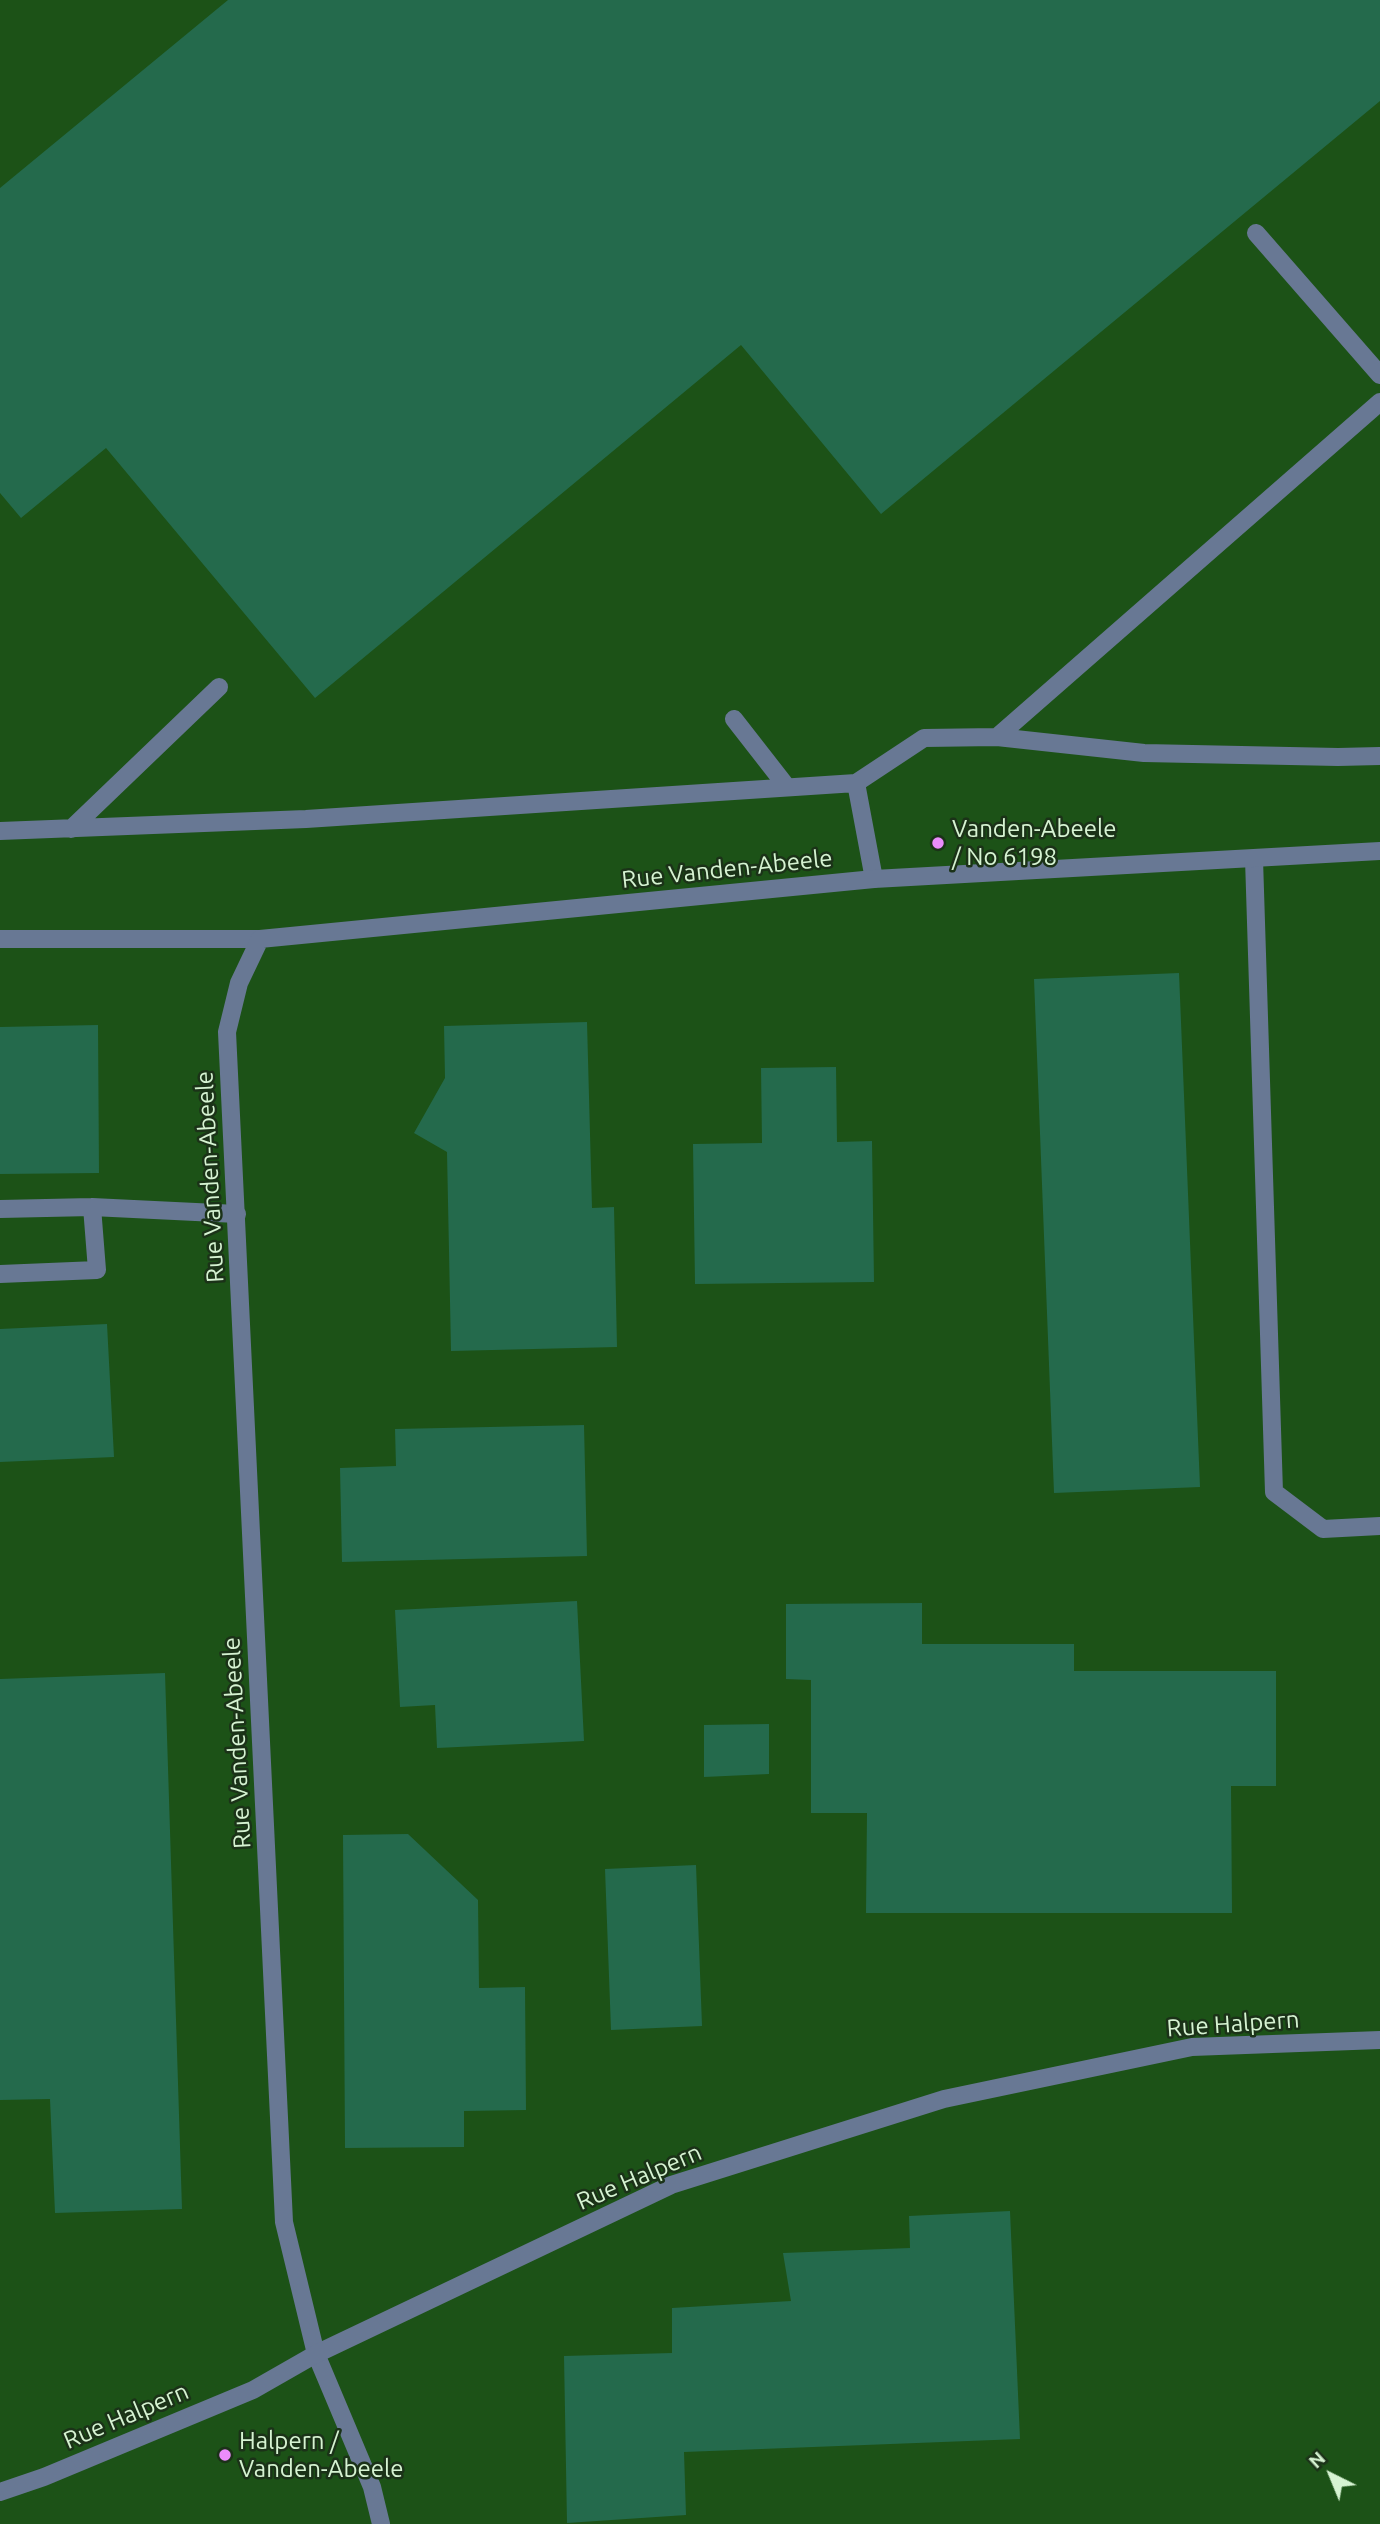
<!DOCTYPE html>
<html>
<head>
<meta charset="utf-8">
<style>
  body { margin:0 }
  #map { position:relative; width:1380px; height:2524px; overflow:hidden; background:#1c5217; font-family:Ubuntu,sans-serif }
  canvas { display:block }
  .north { position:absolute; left:1296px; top:2440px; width:70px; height:70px; -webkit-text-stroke:5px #1b3218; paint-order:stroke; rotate:317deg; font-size:19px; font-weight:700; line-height:28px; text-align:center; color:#d6f3d2 }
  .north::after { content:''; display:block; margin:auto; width:24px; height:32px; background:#d6f3d2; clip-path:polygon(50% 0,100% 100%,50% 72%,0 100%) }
</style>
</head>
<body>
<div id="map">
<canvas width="1380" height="2524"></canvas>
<div class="north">N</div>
</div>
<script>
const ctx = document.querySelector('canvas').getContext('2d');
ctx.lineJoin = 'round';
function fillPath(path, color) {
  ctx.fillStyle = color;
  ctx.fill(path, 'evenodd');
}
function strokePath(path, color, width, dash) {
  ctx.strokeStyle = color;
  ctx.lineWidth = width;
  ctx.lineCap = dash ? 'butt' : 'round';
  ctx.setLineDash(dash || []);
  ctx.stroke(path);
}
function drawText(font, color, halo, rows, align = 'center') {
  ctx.font = font + ' Ubuntu,sans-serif';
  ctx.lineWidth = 5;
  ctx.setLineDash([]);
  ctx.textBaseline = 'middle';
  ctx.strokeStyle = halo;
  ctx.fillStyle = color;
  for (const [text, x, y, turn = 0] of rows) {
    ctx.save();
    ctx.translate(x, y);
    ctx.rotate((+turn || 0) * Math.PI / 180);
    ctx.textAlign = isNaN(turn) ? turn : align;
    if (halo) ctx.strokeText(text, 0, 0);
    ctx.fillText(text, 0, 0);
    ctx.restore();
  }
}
const building = new Path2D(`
  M228 0H1380V101L881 514 741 345 315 698 106 448 21 518 0 493V188Z
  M1179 973 1200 1487 1054 1493 1034 979Z
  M587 1022 592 1208 614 1207 617 1347 451 1351 447 1152 414 1133 445 1078 444 1026Z
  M98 1025 99 1173 0 1174V1027Z
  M836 1067 837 1142 872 1141 874 1282 695 1284 693 1144 762 1143 761 1068Z
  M107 1324 114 1457 0 1462V1329Z
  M584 1425 587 1556 342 1562 340 1468 396 1466 395 1429Z
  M577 1601 584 1741 437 1748 435 1705 400 1707 395 1610Z
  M922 1603V1644H1074V1671H1276V1786H1231L1232 1913H866L867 1813H811V1680L786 1679V1604Z
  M165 1673 182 2209 55 2213 50 2099 0 2100V1679Z
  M769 1724V1774L704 1777V1725Z
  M408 1834 478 1900 479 1988 525 1987 526 2110 464 2111V2147L345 2148 343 1835Z
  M696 1865 702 2026 611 2030 605 1869Z
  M1010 2211 1020 2439 684 2452 686 2515 567 2523 564 2356 672 2353V2308L791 2301 783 2253 910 2248 909 2216Z`);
const service = new Path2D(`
  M1256 233 1380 375
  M734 719 787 787
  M997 737 1380 402
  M856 783 874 879
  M71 829 219 687
  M0 831 306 819 856 783 924 738 997 737 1144 753 1338 757 1380 756
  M1254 859 1274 1492 1323 1529 1380 1526
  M0 939H260
  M0 1209 92 1207
  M0 1274 97 1270 92 1207 237 1214`);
const minor = new Path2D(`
  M381 2524 372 2487 316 2354 284 2222 227 1032 239 983 260 939 874 879 1380 851`);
const tertiary = new Path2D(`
  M0 2492 44 2477 253 2390 316 2354 671 2185 944 2099 1192 2047 1380 2040`);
const markers = [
  [938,843,7,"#eb8cfb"],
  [225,2455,7,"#eb8cfb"]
];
const poiNames = [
  ["Vanden-Abeele",952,829],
  ["/ No 6198",952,857],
  ["Halpern /",239,2441],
  ["Vanden-Abeele",239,2469]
];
const streetNames = [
  ["Rue Vanden-Abeele",727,869,-6],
  ["Rue Vanden-Abeele",210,1177,-93],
  ["Rue Vanden-Abeele",237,1743,-93],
  ["Rue Halpern",1233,2024,-4],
  ["Rue Halpern",639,2177,-23],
  ["Rue Halpern",126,2416,-23]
];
fillPath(building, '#246a4c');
strokePath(service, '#687894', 18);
strokePath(minor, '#687894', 18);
strokePath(tertiary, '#687894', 18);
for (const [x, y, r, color] of markers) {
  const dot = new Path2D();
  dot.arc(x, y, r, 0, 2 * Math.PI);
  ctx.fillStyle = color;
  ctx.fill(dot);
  strokePath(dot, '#1b3218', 2.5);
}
drawText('24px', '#d6f3d2', '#1b3218', poiNames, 'left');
drawText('24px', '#d6f3d2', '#1b3218', streetNames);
</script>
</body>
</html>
